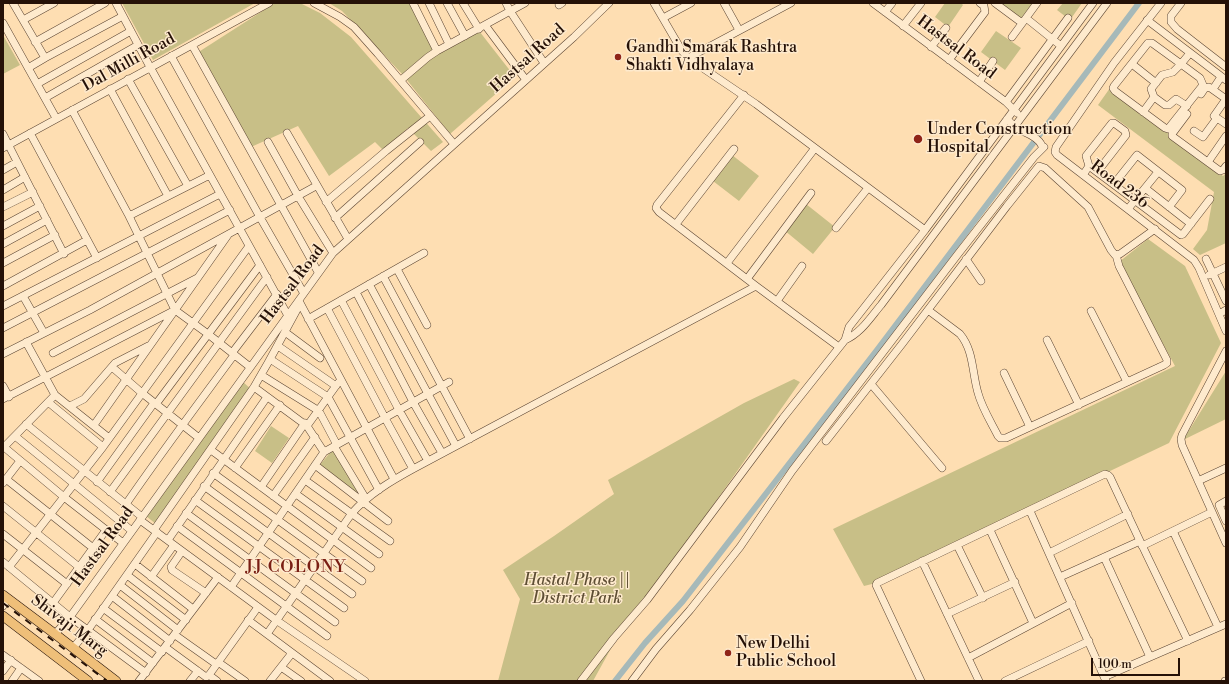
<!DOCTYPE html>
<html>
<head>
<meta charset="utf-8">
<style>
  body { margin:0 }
  #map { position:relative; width:1229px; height:684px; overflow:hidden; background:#fedeb2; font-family:"Libre Bodoni",serif }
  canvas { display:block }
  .frame { position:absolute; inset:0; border:4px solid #251107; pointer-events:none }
  .scale { position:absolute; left:1091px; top:658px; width:89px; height:18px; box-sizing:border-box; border:2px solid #251107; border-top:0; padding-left:5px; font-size:12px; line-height:14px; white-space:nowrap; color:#251107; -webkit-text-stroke:3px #feeacd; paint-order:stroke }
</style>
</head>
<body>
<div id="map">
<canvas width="1229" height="684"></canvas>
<div class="frame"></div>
<div class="scale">100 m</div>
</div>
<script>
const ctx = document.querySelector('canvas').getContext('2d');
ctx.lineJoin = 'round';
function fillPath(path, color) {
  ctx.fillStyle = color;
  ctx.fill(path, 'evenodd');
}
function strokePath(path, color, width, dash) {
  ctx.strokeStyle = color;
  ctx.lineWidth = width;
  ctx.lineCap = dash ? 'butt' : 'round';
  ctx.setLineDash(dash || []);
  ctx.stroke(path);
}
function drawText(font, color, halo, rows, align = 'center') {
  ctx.font = font + ' "Libre Bodoni",serif';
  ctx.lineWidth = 3;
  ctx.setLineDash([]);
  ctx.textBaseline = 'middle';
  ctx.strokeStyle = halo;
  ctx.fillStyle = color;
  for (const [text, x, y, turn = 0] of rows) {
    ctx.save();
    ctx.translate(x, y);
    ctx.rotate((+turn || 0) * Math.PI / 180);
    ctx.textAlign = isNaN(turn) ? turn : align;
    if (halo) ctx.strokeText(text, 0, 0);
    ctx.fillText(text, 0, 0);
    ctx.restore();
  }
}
const green = new Path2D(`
  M122 3H255L153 60Z
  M275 3H300L320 13 351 37 443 142 431 151 408 128 383 150 375 142 329 176 298 126 251 147 197 53Z
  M329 3H410L437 49 476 27 515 77 450 134 403 75 342 11Z
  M945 3H961L963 5 948 27 935 17Z
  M991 3H1033L1017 23Z
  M1063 3H1082L1070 20 1057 10Z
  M996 31 1021 48 1005 70 981 52Z
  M3 35 20 65 3 74Z
  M1110 88 1223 176 1226 173V243L1200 255 1193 249 1207 230 1214 192 1098 105Z
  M732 155 759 176 739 201 713 181Z
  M806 204 835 227 813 254 784 230Z
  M1148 239 1185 266 1221 343 1169 443 872 584 864 586 833 529 1175 366 1119 262Z
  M1226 371V419L1183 440Z
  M794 379 800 382 661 579 630 614 593 681H498L520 599 503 570 554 536 614 494 608 480 744 403Z
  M243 382 252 390 156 524 146 516Z
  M271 426 289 438 272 463 255 451Z
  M333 449 359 494 319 466Z`);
const canal = new Path2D(`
  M615 681 645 643 683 601 877 350 1139 3`);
const minor = new Path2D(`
  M13 3 45 58
  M116 3 150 67 287 314
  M314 3 340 17 354 27 378 54 454 144
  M413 3 437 51
  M429 3 449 44
  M447 3 465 36
  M463 3 479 29
  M506 3 510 11 544 63
  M654 3 682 51 688 58 791 3
  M724 3 739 30
  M873 3 1006 102 1017 113
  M995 3 1022 23
  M1161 3 1114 63 1056 147 1055 152 1057 155 1194 260 1199 268 1226 331
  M1181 3 1171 16V22L1177 29 1226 67
  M559 5 562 3
  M885 12 892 3
  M663 18 691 3
  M1026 18 1037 3
  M23 20 54 3
  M1147 20 1226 80
  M3 23 56 118
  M485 25 526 80
  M903 26 921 3
  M1012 37 1026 18 1061 46
  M35 42 105 3
  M192 45 318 272
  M931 47 946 28
  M171 56 261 219 303 292
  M688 58 756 104 925 230
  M949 60 985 12 984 6 980 3
  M1132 64 1156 83
  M28 68 45 58 123 16
  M128 79 188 186
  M401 80 428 57 437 51 525 3
  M979 82 993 61
  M37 84 131 31
  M110 89 168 196
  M1213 89 1221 77
  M1201 94 1205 88 1209 87 1226 99
  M744 95 657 205 656 208 659 212 756 286
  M1154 97 1165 105H1169L1176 99 1187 106
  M45 98 138 45
  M1226 99 1214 116 1226 124
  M1006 102 1068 18
  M72 110 128 214 175 310 208 334 250 367
  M1143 112 1154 97 1151 89 1162 75 1173 72 1181 64 1152 43H1148L1114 86 1113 88 1115 91 1165 128 1168 129 1203 85 1200 78 1181 64 1190 53
  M1187 114 1172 134V136L1220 171 1223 170 1226 166
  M1007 119C1011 123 1017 129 1022 131 1029 134 1039 138 1042 146
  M1194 131 1203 137 1217 118
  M30 133 97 258
  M287 133 348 239
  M3 134 64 254
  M268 142 298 196 333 253
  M3 148 269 3
  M1208 162 1226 136
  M1089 166 1181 235 1183 234 1210 199
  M3 170 17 162
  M1083 175 1089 166 1086 156 1112 123H1114L1125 131 1126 135 1098 171
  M1114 184 1137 155 1182 190 1169 207
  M1145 188 1191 224
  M3 190 25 177
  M326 202 386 151 430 116
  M3 207 33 192
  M1128 209 1158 172
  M129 216 210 175
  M335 218 420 142
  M676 224 734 149
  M3 226 40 206
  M836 228 868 188
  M3 244 47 220
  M966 259 981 281
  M1206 259 1226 301
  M3 263 55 235
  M727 263 815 148
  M397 269 427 325
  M1209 275 1226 267
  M383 276 470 439
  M747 279 811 193
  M369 284 456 446
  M3 286 87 240
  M356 292 413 402 442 453
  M23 296 44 333
  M341 300 399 410 428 461
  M299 301 394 479
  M777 301 802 266
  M3 306 220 194
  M327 308 385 418 413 469
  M928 310 960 334C974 351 972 373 978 393 982 408 991 422 998 436L1000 438H1006L1164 365 1167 363V360L1119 266 1116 255
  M1091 311 1127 382
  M1219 314 1226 310
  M308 319 424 253
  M3 328 230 210
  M285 332 320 358
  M845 340 849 327 925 230 1093 3
  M1047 340 1079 405
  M26 342 55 395 109 438
  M278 346 336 386
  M1226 351 1182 435 1181 439 1182 445 1226 543
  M53 353 197 278
  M232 353 277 294
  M3 354 90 310 316 186
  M270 359 328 397 379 490
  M112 367 142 393 199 438
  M1004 373 1030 427
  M261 375 319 411 337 445
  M871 384 942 468
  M3 386 9 397
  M254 387 307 426 324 452
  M3 399 173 311
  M48 402 103 447
  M156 404 260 265
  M70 406 84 399 115 363 148 346
  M26 424 142 517
  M94 425 228 235
  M307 426 338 383
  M15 436 132 531
  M826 441 902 344 1007 206 1039 166 1045 168 1088 207 1111 250 1115 255 1120 254 1155 229
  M334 446 366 499
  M4 447 64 497 123 543
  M3 448 55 395
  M211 450 371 568
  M315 465 388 521
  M235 468 280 405
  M213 473 362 581
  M6 479 93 548
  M305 480 390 541
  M1198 481 1226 468
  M97 482 154 403
  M3 483 20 461
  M204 486 352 594
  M261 487 305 423
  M110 492 267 277
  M296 494 379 554
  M273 496 315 437
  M195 500 344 608
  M1226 501 1219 505 1226 521
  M126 504C161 453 198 404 234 355
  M3 506 79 567
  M1030 511 1106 681
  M186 513 335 622
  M140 520 276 620 365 681
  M177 526 327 636
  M154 530 254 387 269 361 300 304
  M990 530 1033 623
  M1173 531 1218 627
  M3 534 67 584
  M168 540 267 397
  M957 545 983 598
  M1142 546 1212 512
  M182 551 171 567 172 570 206 593
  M1049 553 1128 514
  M1104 557 1150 657
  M922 561 979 681
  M3 562 70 617 146 673
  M135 564 193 609
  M9 567 103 447 249 246
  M127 575 186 620
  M151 577 174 545
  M1060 577 1140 541 1188 641
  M120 585 178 630
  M231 587 324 452 449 382
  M112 596 170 641
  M53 603 106 530
  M3 606 7 599
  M103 608 162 652
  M947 614 1015 582
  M95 619 153 663
  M248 620 330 681
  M55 634 70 617 333 253 574 37 609 3
  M267 634 352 513C369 494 391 481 413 469L756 286 839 347
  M175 635 216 664
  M165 647 206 677 209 675 217 681
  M73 648 88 630 157 532
  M3 655 39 681
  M968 658 1072 603
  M218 662 245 681
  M281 667 301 681
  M3 671 11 660
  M209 675 258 607
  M1104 677 1226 624
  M12 681 21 668
  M139 681 218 577
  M190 681 198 671
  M270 681 292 653
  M581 681 614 638 647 600 783 418 845 340C861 333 870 318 881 305L1107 3
  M632 681 656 649 690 610 740 547 792 471 958 254 1034 157 1044 147
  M921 681 876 585 877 583 1105 474 1108 475 1110 477 1140 541
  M1005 681 1089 641
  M1225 681H1226`);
const major = new Path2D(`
  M3 595 55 634 116 681
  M3 616 88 681`);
const rail = new Path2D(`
  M3 603 107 681`);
const markers = [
  [618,57,4,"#8f2418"],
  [918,139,5,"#8f2418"],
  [728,653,4,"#8f2418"]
];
const poiNames = [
  ["Gandhi Smarak Rashtra",626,48],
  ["Shakti Vidhyalaya",626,66],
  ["Under Construction",927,130],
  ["Hospital",927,148],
  ["New Delhi",736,644],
  ["Public School",736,662]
];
const streetNames = [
  ["Hastsal Road",956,48,37],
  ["Hastsal Road",528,59,-42],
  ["Dal Milli Road",129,63,-29],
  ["Road 236",1119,185,37],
  ["Hastsal Road",293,285,-53],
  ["Hastsal Road",103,547,-54],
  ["Shivaji Marg",69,626,37]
];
const parkNames = [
  ["Hastal Phase ||",577,581],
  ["District Park",577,599]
];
const neighbourhoodNames = [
  ["JJ COLONY",296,568]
];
fillPath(green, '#c8bf87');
strokePath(canal, '#a6b9b9', 6);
strokePath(minor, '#5b4432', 8);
strokePath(major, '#251107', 10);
strokePath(minor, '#feeacd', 7);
strokePath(major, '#efbf79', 9);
strokePath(rail, '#251107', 2, [7, 7]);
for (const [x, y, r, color] of markers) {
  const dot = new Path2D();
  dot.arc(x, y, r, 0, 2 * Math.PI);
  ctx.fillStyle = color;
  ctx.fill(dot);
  strokePath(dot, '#feeacd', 1.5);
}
drawText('16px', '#251107', '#feeacd', poiNames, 'left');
drawText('16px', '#251107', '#feeacd', streetNames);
drawText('italic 16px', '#5e4e34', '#feeacd', parkNames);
ctx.letterSpacing = '1px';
drawText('17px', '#7a1f14', '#feeacd', neighbourhoodNames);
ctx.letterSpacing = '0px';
</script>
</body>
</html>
